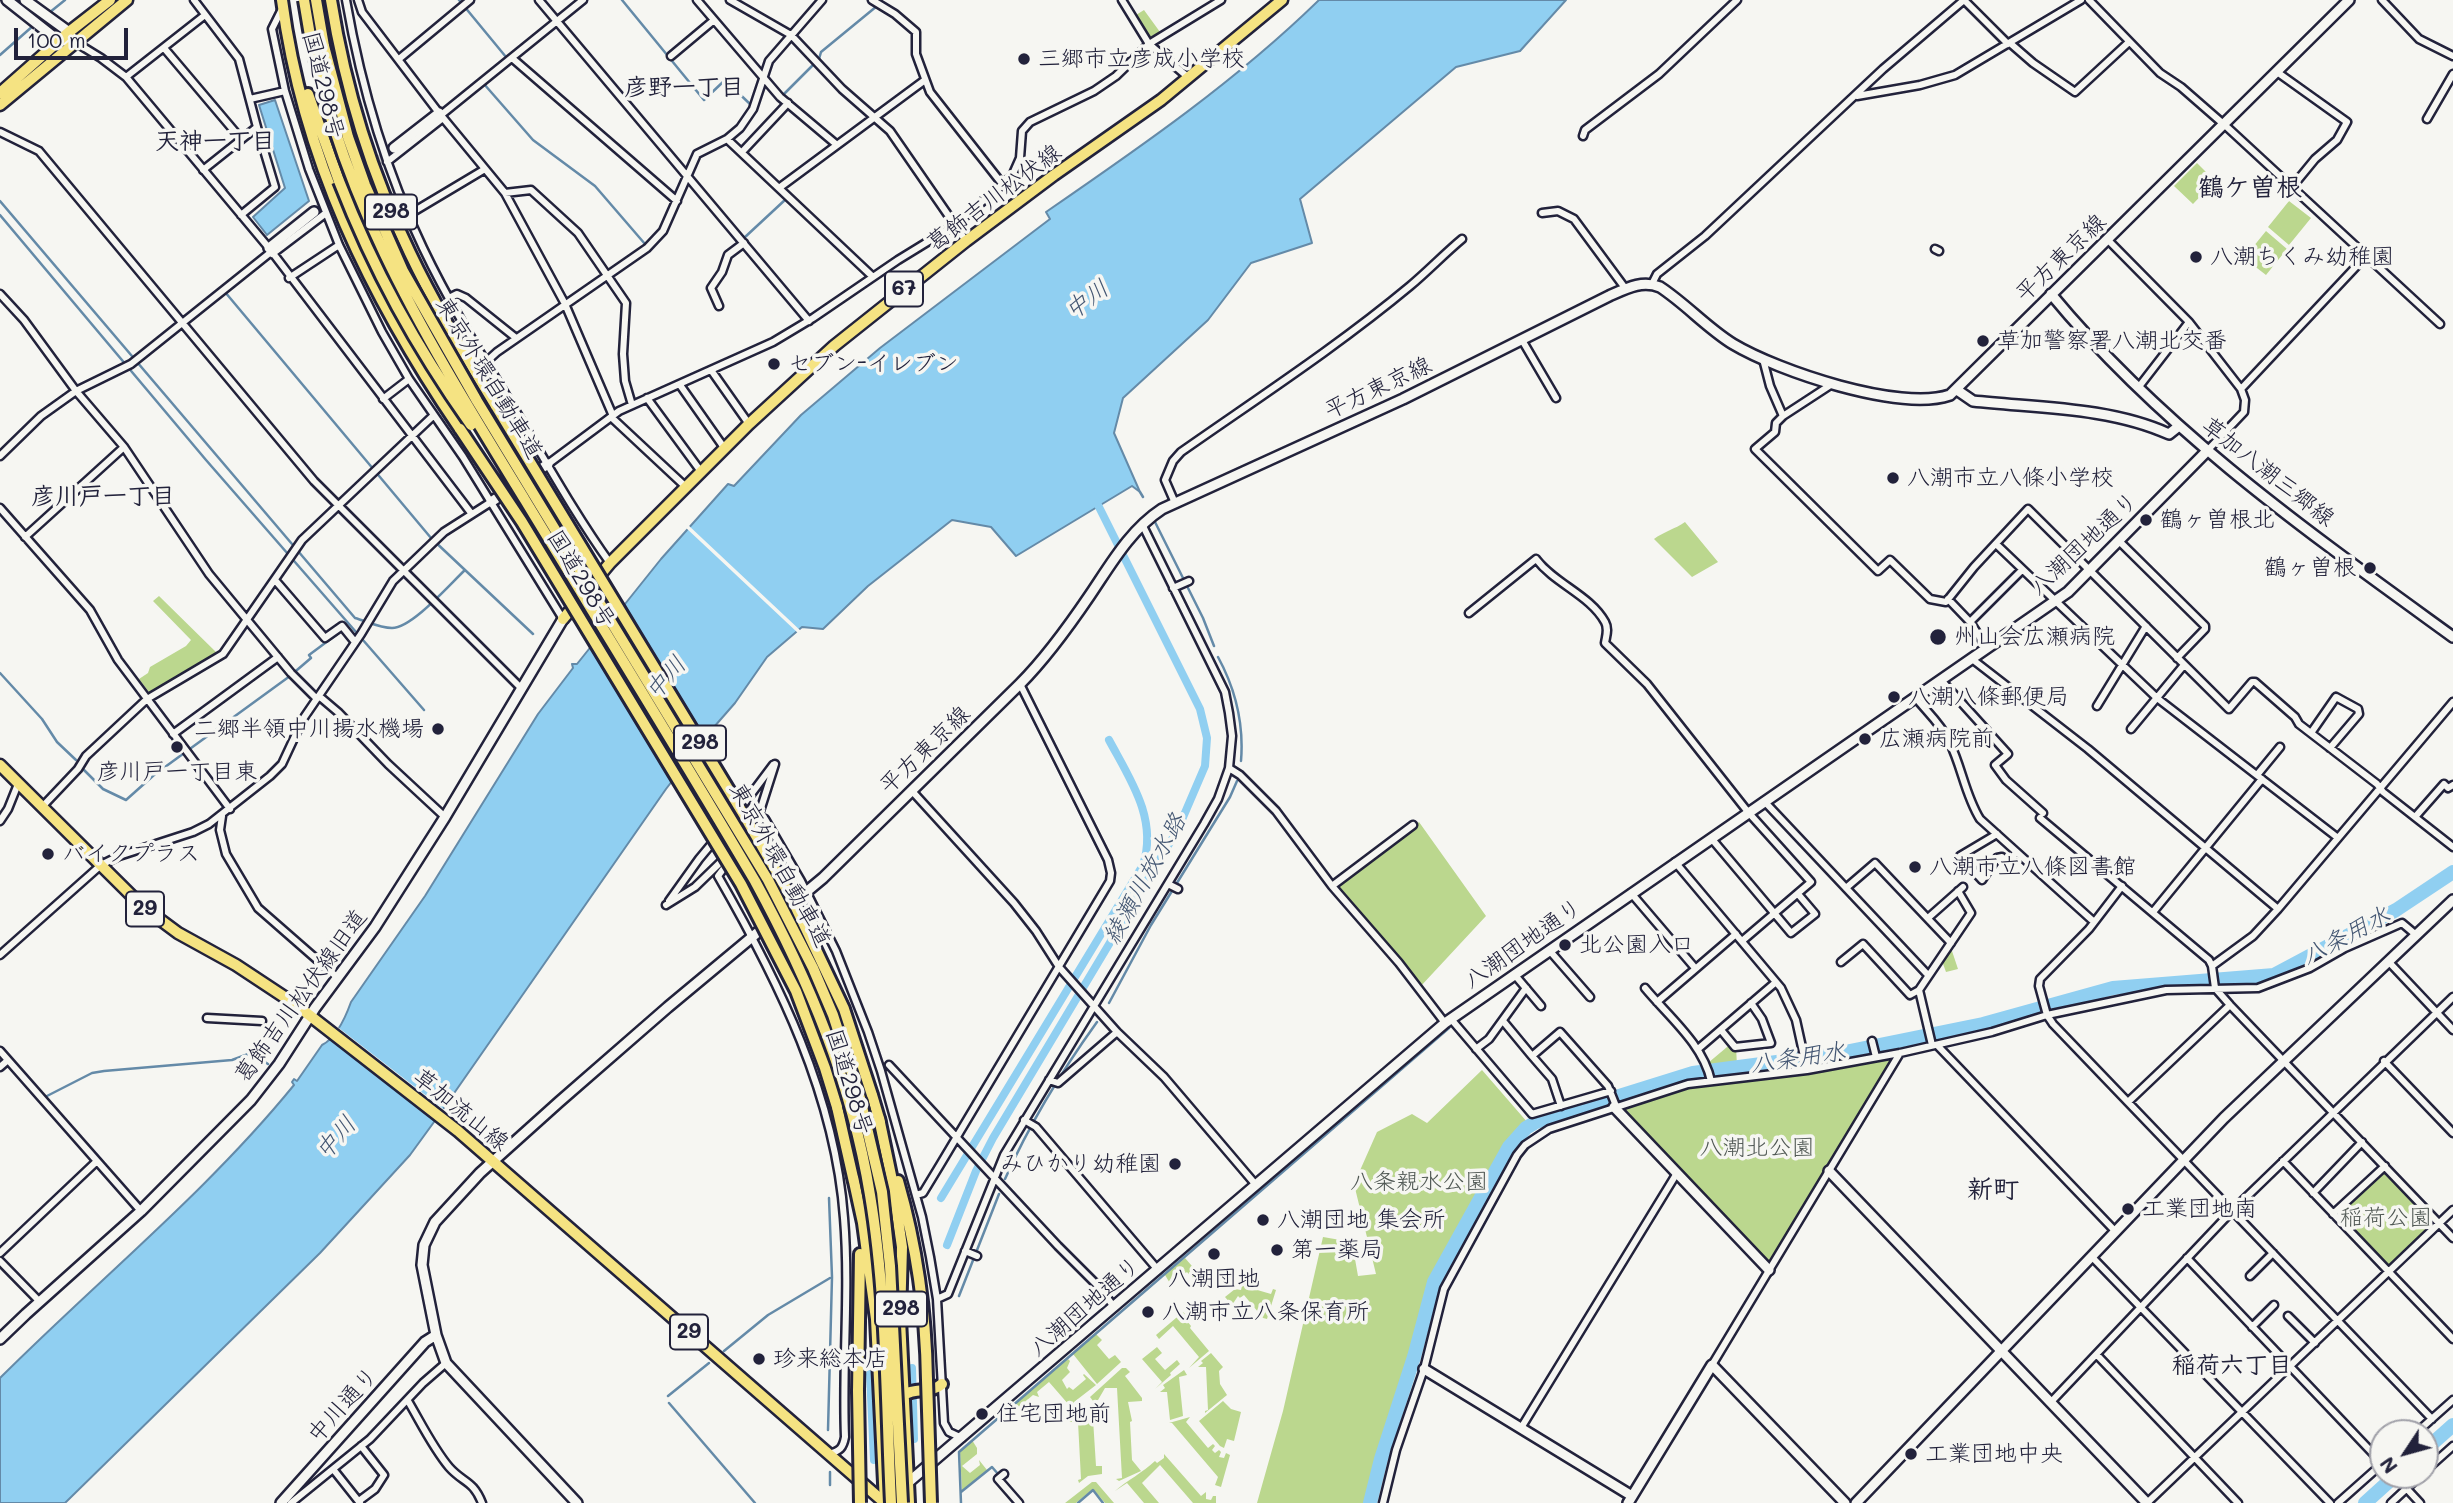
<!DOCTYPE html>
<html>
<head>
<meta charset="utf-8">
<style>
  body { margin:0 }
  #map { position:relative; width:2453px; height:1503px; overflow:hidden; background:#f6f6f2; font-family:Mali,sans-serif }
  canvas { display:block }
  .north { position:absolute; left:2369px; top:1419px; width:70px; height:70px; box-sizing:border-box; background:#f6f6f2; border:2px solid #a1a1a9; border-radius:50%; rotate:234deg; font-size:19px; font-weight:700; line-height:28px; text-align:center; color:#22223b }
  .north::after { content:''; display:block; margin:auto; width:24px; height:32px; background:#22223b; clip-path:polygon(50% 0,100% 100%,50% 72%,0 100%) }
  .scale { position:absolute; left:14px; top:28px; width:114px; height:32px; box-sizing:border-box; border:4px solid #22223b; border-top:0; padding-left:9px; font-size:21px; line-height:24px; white-space:nowrap; color:#22223b; -webkit-text-stroke:5px #f6f6f2; paint-order:stroke }
</style>
</head>
<body>
<div id="map">
<canvas width="2453" height="1503"></canvas>
<div class="north">N</div>
<div class="scale">100 m</div>
</div>
<script>
const ctx = document.querySelector('canvas').getContext('2d');
ctx.lineJoin = 'round';
function fillPath(path, color) {
  ctx.fillStyle = color;
  ctx.fill(path, 'evenodd');
}
function strokePath(path, color, width, dash) {
  ctx.strokeStyle = color;
  ctx.lineWidth = width;
  ctx.lineCap = dash ? 'butt' : 'round';
  ctx.setLineDash(dash || []);
  ctx.stroke(path);
}
function drawText(font, color, halo, rows, align = 'center') {
  ctx.font = font + ' Mali,"Klee One",sans-serif';
  ctx.lineWidth = 7;
  ctx.setLineDash([]);
  ctx.textBaseline = 'middle';
  ctx.strokeStyle = halo;
  ctx.fillStyle = color;
  for (const [text, x, y, turn = 0] of rows) {
    ctx.save();
    ctx.translate(x, y);
    ctx.rotate((+turn || 0) * Math.PI / 180);
    ctx.textAlign = isNaN(turn) ? turn : align;
    if (halo) ctx.strokeText(text, 0, 0);
    ctx.fillText(text, 0, 0);
    ctx.restore();
  }
}
const green = new Path2D(`
  M1144 10 1160 32 1150 37 1136 15Z
  M2197 163 2215 181 2193 204 2174 186Z
  M2289 201 2311 218 2289 245 2268 227Z
  M2266 231 2287 249 2266 275 2244 258Z
  M1685 522 1718 562 1692 577 1654 539C1663 532 1675 529 1685 522Z
  M159 596 218 654 152 693 149 692 139 679 148 673 150 667 186 646 191 640 153 601Z
  M1419 822 1486 916 1420 987 1334 887Z
  M1951 948 1958 969 1946 972 1942 961Z
  M1733 1042 1736 1046 1737 1066 1710 1070 1708 1063Z
  M1894 1056 1769 1268 1619 1108 1690 1086Z
  M1482 1070 1528 1123 1507 1146 1430 1289 1412 1352 1378 1457 1367 1503H1257L1283 1411 1323 1237 1352 1242 1358 1276 1376 1274 1354 1184 1377 1132 1412 1114 1427 1123Z
  M2382 1172H2386L2432 1220 2431 1225 2391 1264H2387L2340 1216 2339 1212Z
  M1185 1258 1198 1273 1192 1278 1187 1272 1171 1285 1165 1275Z
  M1241 1278 1247 1283V1287L1271 1294 1273 1289 1276 1290 1267 1319 1263 1318 1244 1295 1240 1298 1238 1296 1232 1305 1225 1297 1235 1289 1241 1290 1243 1282 1240 1281Z
  M1183 1312 1185 1314 1183 1316 1191 1326 1190 1328 1209 1351 1189 1368 1199 1357 1173 1326 1159 1339 1156 1335Z
  M1096 1334 1102 1340 1097 1345 1109 1359 1115 1355 1121 1362 1097 1384 1073 1354Z
  M1157 1347 1162 1353 1155 1359 1165 1370 1177 1360 1180 1364 1170 1373 1171 1375 1155 1389 1162 1382 1142 1359Z
  M1211 1353 1223 1367 1219 1371 1220 1384 1227 1395 1205 1413V1411L1208 1410 1206 1367H1198L1203 1363 1201 1361Z
  M1068 1359 1070 1361 1067 1368 1070 1372 1062 1380 1067 1389 1069 1387 1073 1390 1086 1379 1083 1375 1084 1374 1096 1385 1074 1402V1404L1060 1417 1058 1415 1069 1405 1049 1382 1037 1392 1039 1397 1033 1395 1011 1414 1006 1411Z
  M1122 1368H1126L1130 1372 1125 1376 1142 1398V1401L1128 1402 1132 1421 1130 1422 1132 1460 1141 1471 1119 1481 1116 1479 1122 1478 1117 1388H1105L1098 1400 1093 1401 1090 1397Z
  M1184 1370 1187 1375 1179 1377 1183 1416 1170 1420 1167 1392H1160L1165 1388 1163 1385Z
  M1223 1401 1231 1409 1241 1412 1234 1441 1227 1439 1224 1448 1220 1446 1199 1421Z
  M1099 1415V1418L1093 1419 1096 1466H1102V1474L1088 1476 1079 1483 1078 1480 1081 1479 1078 1422H1066L1073 1417Z
  M1190 1417 1186 1422 1208 1448 1213 1444 1215 1446 1212 1450 1215 1453 1219 1450 1221 1452 1219 1457 1224 1458 1226 1453 1230 1455 1221 1487 1215 1485 1218 1477 1172 1423H1169Z
  M972 1440 977 1448V1454L962 1466 970 1473 980 1465 979 1460 987 1470 962 1491 960 1451Z
  M1164 1454 1201 1496 1206 1492V1499L1211 1500 1213 1496H1216V1503H1193L1160 1465 1142 1483 1159 1503H1144L1127 1483 1115 1491C1128 1480 1142 1473 1155 1461L1157 1463 1164 1458Z
  M1092 1482H1096L1114 1503H1105L1093 1489 1076 1503H1065Z`);
const water = new Path2D(`
  M1319 0H1566L1520 51 1456 67 1300 199 1312 243 1251 263 1208 320 1123 398 1114 433 1140 492 1132 486 1016 556 991 527 952 520 868 586 823 629 802 627 767 657 735 703 714 727 666 789 434 1122 410 1155 320 1253 65 1503H0V1378C98 1280 207 1192 294 1085L292 1082 294 1079 297 1081 322 1045C336 1038 346 1016 351 1002L425 896 538 714 573 668 572 664H577L661 559 728 484 734 486 801 415 880 348 1050 219 1046 212C1142 146 1236 81 1319 0Z
  M275 100 309 201 267 235 253 217 285 188 259 105Z`);
const pier = new Path2D(`
  M687 524 802 632 799 634 685 527Z
  M335 1025 446 1111 444 1113 334 1027Z`);
const stream = new Path2D(`
  M459 0 506 57
  M622 0 704 100 725 80 751 105 759 80H762
  M39 21 65 0
  M0 55 34 25
  M484 84 533 140 595 186 645 244
  M776 88 783 95 819 59 821 52 877 6
  M0 201 355 618C366 621 380 628 392 628 412 628 450 584 465 570L533 634
  M0 215 206 460 424 710
  M744 238 786 199
  M225 292 431 538 465 570
  M1140 492 1143 497
  M1155 522 1203 618 1214 646
  M1218 657C1236 690 1244 724 1241 761
  M0 673 42 719 57 742 76 760
  M82 768 103 789 126 800 154 775 290 676 311 658 309 655 344 629
  M1109 1003 1151 925 1230 797 1237 781
  M45 1097 92 1073 104 1071 232 1060 251 1053 268 1064
  M1005 1179C1030 1123 1061 1072 1097 1022
  M959 1296 999 1194
  M724 1351 768 1315 830 1278
  M668 1396 709 1363
  M669 1403 755 1503
  M828 1430 832 1277 829 1198
  M830 1472V1485
  M961 1492 992 1467 1023 1503
  M961 1503 959 1452 1449 1028
  M1078 1503 1093 1490 1103 1503`);
const canal = new Path2D(`
  M941 1198 1143 865C1158 819 1130 779 1109 740
  M947 1245 976 1171 993 1138 1178 829 1205 766 1207 738 1200 709 1094 497
  M912 1368 914 1439
  M870 1374 874 1460`);
const river = new Path2D(`
  M2425 1450 2453 1425
  M1370 1503 1381 1459 1414 1357 1434 1282 1509 1147 1526 1128 1536 1122 1693 1073 1830 1055 1983 1024 2113 988 2274 975 2396 910 2453 872
  M2365 1503 2396 1475`);
const secondaryTunnel = new Path2D(`
  M314 212 394 148`);
const street = new Path2D(`
  M194 0 239 59 257 127 203 170
  M346 0C361 86 385 169 423 248 451 307 486 362 520 418 549 467 577 517 610 563
  M358 0 362 12 439 113 505 193 565 304 613 416
  M539 0 809 321
  M697 0 780 97 837 145
  M730 0 791 35 842 89 890 131 966 241
  M872 0 895 14 916 32V54L930 92 1003 185
  M1122 0 1149 44 1189 78
  M1964 0 2008 44
  M2089 0 2160 73 2181 87 2228 128 2440 324
  M2382 0 2419 39 2453 56
  M283 7 272 29 285 91 309 169 339 245 382 332 409 379 463 457 563 619
  M75 42 101 58 126 77 269 248 471 513
  M2010 43 2033 63 2075 92 2129 42
  M164 48 241 139
  M671 56 714 20
  M512 58 677 201
  M399 59 470 0
  M2277 72 2347 122 2337 140 2315 159 2292 187
  M126 77 205 15
  M1857 96 1920 85 1955 75 2081 0
  M250 99 285 91
  M441 115 583 0
  M2427 119 2453 74
  M0 132 39 151 314 481 522 689
  M1583 136 1585 130 1659 74 1737 0
  M727 139 873 277
  M742 152 788 103
  M387 162 443 118
  M779 188 925 80
  M505 193 531 190 578 233 626 303 623 354 625 381 632 405
  M1542 213 1558 211 1574 219 1625 288
  M241 215 275 187 257 127
  M408 215 485 169
  M2107 239 2189 322 2241 389 2245 400 2244 412 2207 451
  M1935 249 1939 251
  M272 254 326 213
  M289 278 339 245
  M1652 284 1657 274 1705 236 1883 69 1964 0
  M0 294 24 320 76 391 124 447 209 574 291 673 317 699
  M449 298 457 294 466 298 516 338
  M719 306 711 288 722 272 728 255 744 243
  M1522 340 1556 398
  M1763 359 1770 386 1783 416
  M486 362 497 352 647 248 663 231 697 154 727 139 740 128 753 109 769 61 822 0
  M711 370 749 424
  M1832 384 1783 416 1776 423 1775 432 1755 449 1878 571 1890 560 1930 599 1946 602 1974 567 2028 509 2229 709 2252 682H2255L2295 717 2299 724 2377 784 2383 792 2453 847
  M680 385 725 449
  M2138 388 2189 322
  M2241 389 2366 256
  M647 398 702 473
  M383 399 409 379
  M611 417 687 488
  M0 456 41 416 76 391 131 364 271 252
  M548 464 619 411 773 342 813 318 898 260 955 225 1012 176 1020 158 1022 131 1030 122 1094 91 1116 76 1149 44 1221 0
  M1175 503 1165 480 1173 461 1181 452C1258 398 1338 346 1410 286 1428 271 1444 254 1462 239
  M0 508 90 610 118 660 230 809
  M25 537 124 447
  M2119 541 2205 626V629L2177 658
  M1996 544 2157 698 2338 838
  M275 580 325 638 342 626 355 642
  M1173 588 1189 581
  M1948 599 1970 622 1987 648
  M1469 613 1536 559C1555 584 1590 595 1605 622 1609 629 1606 636 1605 643L1647 684 1748 812
  M1970 622 2022 570
  M1972 659 2088 749 2278 909
  M1941 680 2008 754 1995 765 2006 780 2043 813
  M319 696 339 713 388 764 445 817
  M1915 697C1927 712 1941 724 1949 741 1962 767 1965 795 1980 819L2093 921
  M2097 706 2146 626
  M2131 729 2184 665
  M2311 733 2336 697 2358 709 2359 714 2330 748
  M173 734 278 657
  M1229 768 1240 775 1276 811 1332 886 1399 963 1445 1023
  M2257 775 2280 747
  M912 791 1014 903 1036 931 1059 967 1117 1032 1164 1077 1256 1185
  M1764 801 1928 975
  M42 807 78 769 86 756 147 699 223 654 302 540 434 415
  M222 816 220 830 226 854 258 908 338 978
  M2415 817 2444 784 2448 788 2453 785
  M2040 818 2209 960 2212 966 2215 988 2230 1005 2453 1238
  M0 821 8 809 18 784
  M731 821 773 765
  M750 827 760 811 775 764
  M1997 834 1960 856 1982 880 1997 858 2002 857 2009 863 2016 852
  M1711 838 1791 933 1815 914 1798 894
  M1675 862 1781 988 1796 1020 1807 1070
  M1168 884 1178 889
  M1332 886 1413 825
  M2122 886 2089 929 2040 979 2039 986 2047 1015 2053 1024 2432 1419
  M1846 888 1875 863 1951 943
  M1631 893 1695 968
  M669 901 699 859 724 829
  M666 905 695 887 727 856
  M2153 912 2262 779
  M1928 918 1963 887
  M1742 941 1811 882 1748 812
  M1549 950 1590 997
  M0 955 101 865 119 856 193 832 209 824 270 776 282 764 303 719 361 634 393 581 444 532 491 502
  M2388 961 2453 1030
  M1841 962 1863 944 1910 995 1919 990
  M2212 966 2253 936 2278 909 2453 702
  M1514 974 1541 1006
  M1645 988C1669 1017 1703 1044 1711 1081
  M1657 1002 1736 934
  M207 1018 262 1021
  M1451 1019 1532 1114 1611 1091
  M1503 1021 1532 1056 1560 1032 1608 1086 1616 1106
  M1721 1030 1735 1047 1771 1043 1762 1019 1751 1003
  M1872 1041 1876 1057
  M1932 1045 1919 990 1971 913 1958 891
  M1937 1045 2116 1232
  M1476 1049 1489 1039 1526 988
  M1698 1049 1776 982
  M0 1051 141 1211
  M1532 1056 1552 1079 1561 1106
  M2384 1061 2453 1133
  M889 1065 1058 1246 1100 1288 1114 1307
  M0 1067 8 1060
  M1049 1080 1058 1083 1117 1032
  M2128 1102 2230 1005
  M1024 1120 1036 1127 1158 1270
  M2283 1161 2453 1339
  M2313 1193 2362 1142
  M916 1195 923 1193 940 1165 1110 881 1111 873 1108 860 1020 684
  M2333 1214 2385 1166
  M965 1251 977 1256
  M0 1253 97 1161
  M2092 1257 2330 1503
  M2187 1258 2383 1464
  M0 1261 39 1301
  M2250 1276 2273 1253
  M937 1299 948 1294 1004 1155 1204 824 1218 799 1229 768 1232 736 1229 713 1225 692 1142 524
  M2288 1316 2315 1343
  M2252 1327 2274 1305
  M2097 1355 2238 1503
  M1712 1365 1900 1053
  M408 1401C421 1423 433 1448 449 1467 463 1483 473 1480 482 1503
  M2051 1402 2232 1211 2453 997
  M1521 1428 1677 1173
  M2416 1433 2453 1400
  M829 1454C840 1451 843 1448 845 1437 842 1364 850 1291 844 1218 835 1095 779 982 718 876L762 818 765 819 801 881 836 951 868 1032 881 1071 922 1217 930 1257 937 1299 944 1423 949 1432 962 1438
  M333 1469 360 1503
  M2425 1471 2453 1446
  M1004 1474 998 1479 1019 1503
  M2407 1489 2420 1503
  M359 1501 375 1489 384 1475 361 1446
  M291 1503 370 1439 423 1383 446 1363
  M1383 1503 1396 1450 1424 1369 1444 1289 1517 1155 1525 1145 1549 1129 1688 1084 1807 1070 1900 1053 1992 1032 2047 1015 2166 990 2258 988 2310 968 2345 948 2402 923 2415 934
  M2147 1503 2453 1210
  M2338 1503 2383 1463
  M2391 1503 2421 1475`);
const secondary = new Path2D(`
  M7 0 59 41H74
  M25 0 69 32 72 38
  M394 148 439 113
  M269 248 314 212
  M2051 294C2164 431 2311 534 2453 637
  M1957 390 1973 401C2037 408 2110 407 2169 434L2179 426
  M491 502 548 464
  M1614 1107 1769 1270
  M1829 1171 2147 1503
  M0 1339 26 1314 141 1211 251 1100 279 1064 315 1008 375 927 445 817 563 619
  M1424 1369 1632 1496
  M904 1486 1445 1023 2068 592 2207 451
  M281 1503 425 1342 436 1335
  M577 1503 446 1363 436 1335 422 1265 424 1245 435 1222 480 1173 559 1102 668 1007 823 878 1020 684C1047 657 1069 626 1090 595 1111 564 1130 530 1162 509L1403 399 1609 296C1627 288 1642 280 1660 287 1686 304 1707 328 1733 344 1778 371 1900 412 1950 395L2349 0
  M1628 1503 1712 1365 1845 1503
  M1856 1503 2224 1118 2453 900`);
const primary = new Path2D(`
  M0 93 69 32 110 0
  M0 105 127 0
  M563 619 610 563 749 424 834 346 966 241 1054 175 1161 100 1282 0
  M0 765 143 907 178 933 236 965 295 1004 458 1131 885 1503`);
const highway = new Path2D(`
  M282 0C303 159 371 298 460 429
  M331 0C345 88 371 173 410 253 435 306 466 356 496 406
  M308 94 339 181
  M872 1095 880 1122
  M837 1107 854 1182
  M879 1118 893 1185 902 1247 900 1319 909 1503
  M853 1177 863 1223 876 1319 885 1503
  M898 1181C917 1247 926 1312 927 1380
  M858 1391 860 1254
  M904 1395C916 1387 931 1394 942 1384`);
const highwayBridge = new Path2D(`
  M304 0C332 190 427 340 525 500 602 627 680 753 755 881 809 980 852 1083 870 1195 887 1296 886 1401 891 1503
  M316 0 324 46 348 137 365 185 403 271 477 401 768 880 813 968 833 1015 860 1098 882 1192 890 1266 902 1503
  M339 181C374 271 415 345 471 425
  M496 406 747 820 791 897 844 1009 872 1095
  M460 429 522 522 741 884 796 991 825 1068 837 1107
  M927 1380 931 1503
  M858 1391 860 1503`);
const markers = [
  [1024,59,7,"#22223b"],
  [2196,257,7,"#22223b"],
  [1983,341,7,"#22223b"],
  [774,364,7,"#22223b"],
  [1893,478,7,"#22223b"],
  [2146,520,7,"#22223b"],
  [2370,568,7,"#22223b"],
  [1938,637,9,"#22223b"],
  [1894,697,7,"#22223b"],
  [438,729,7,"#22223b"],
  [1865,739,7,"#22223b"],
  [177,747,7,"#22223b"],
  [48,854,7,"#22223b"],
  [1915,867,7,"#22223b"],
  [1565,945,7,"#22223b"],
  [1175,1164,7,"#22223b"],
  [2128,1209,7,"#22223b"],
  [1263,1220,7,"#22223b"],
  [1277,1250,7,"#22223b"],
  [1214,1254,7,"#22223b"],
  [1148,1312,7,"#22223b"],
  [759,1359,7,"#22223b"],
  [982,1414,7,"#22223b"],
  [1911,1454,7,"#22223b"]
];
const shields = [
  [391,212,52],
  [904,289,38],
  [700,743,52],
  [145,909,38],
  [901,1309,52],
  [689,1332,38]
];
const shieldNames = [
  ["298",391,212],
  ["67",904,289],
  ["298",700,743],
  ["29",145,909],
  ["298",901,1309],
  ["29",689,1332]
];
const poiNames = [
  ["三郷市立彦成小学校",1038,59],
  ["八潮ちくみ幼稚園",2210,257],
  ["草加警察署八潮北交番",1997,341],
  ["セブン-イレブン",788,364],
  ["八潮市立八條小学校",1907,478],
  ["鶴ヶ曽根北",2160,520],
  ["鶴ヶ曽根",2356,568,"right"],
  ["州山会広瀬病院",1954,637],
  ["八潮八條郵便局",1908,697],
  ["二郷半領中川揚水機場",424,729,"right"],
  ["広瀬病院前",1879,739],
  ["彦川戸一丁目東",177,772,"center"],
  ["バイクプラス",62,854],
  ["八潮市立八條図書館",1929,867],
  ["北公園入口",1579,945],
  ["みひかり幼稚園",1161,1164,"right"],
  ["工業団地南",2142,1209],
  ["八潮団地 集会所",1277,1220],
  ["第一薬局",1291,1250],
  ["八潮団地",1214,1279,"center"],
  ["八潮市立八条保育所",1162,1312],
  ["珍来総本店",773,1359],
  ["住宅団地前",996,1414],
  ["工業団地中央",1925,1454]
];
const streetNames = [
  ["国道298号",323,85,76],
  ["葛飾吉川松伏線",994,198,-37],
  ["平方東京線",2061,258,-44],
  ["東京外環自動車道",489,378,59],
  ["平方東京線",1378,388,-25],
  ["草加八潮三郷線",2268,472,38],
  ["八潮団地通り",2084,544,-43],
  ["国道298号",581,579,59],
  ["平方東京線",925,750,-44],
  ["東京外環自動車道",780,865,61],
  ["八潮団地通り",1523,944,-35],
  ["葛飾吉川松伏線旧道",301,996,-54],
  ["国道298号",849,1082,73],
  ["草加流山線",461,1110,39],
  ["八潮団地通り",1085,1307,-41],
  ["中川通り",343,1405,-48]
];
const parkNames = [
  ["八潮北公園",1757,1148],
  ["八条親水公園",1419,1182],
  ["稲荷公園",2386,1218]
];
const neighbourhoodNames = [
  ["彦野一丁目",684,88],
  ["天神一丁目",215,142],
  ["彦川戸一丁目",103,497],
  ["稲荷六丁目",2232,1366]
];
const waterNames = [
  ["中川",1087,300,-37],
  ["中川",666,678,-49],
  ["綾瀬川放水路",1145,879,-61],
  ["八条用水",2346,936,-28],
  ["八条用水",1798,1058,-8],
  ["中川",336,1138,-49]
];
const quarterNames = [
  ["鶴ケ曽根",2250,188],
  ["新町",1993,1190]
];
fillPath(green, '#bbd78e');
fillPath(water, '#90cff1');
strokePath(water, '#648aa8', 2);
fillPath(pier, '#f6f6f2');
strokePath(stream, '#648aa8', 2.5);
strokePath(canal, '#90cff1', 8);
strokePath(river, '#90cff1', 14);
strokePath(secondaryTunnel, '#cccccd', 9, [9, 4.5]);
strokePath(street, '#22223b', 11);
strokePath(secondary, '#22223b', 14);
strokePath(primary, '#22223b', 15);
strokePath(highway, '#22223b', 16);
strokePath(street, '#f6f6f2', 6);
strokePath(secondary, '#f6f6f2', 9);
strokePath(primary, '#f5e382', 10);
strokePath(highway, '#f5e382', 10);
strokePath(highwayBridge, '#22223b', 16, []);
strokePath(highwayBridge, '#f5e382', 10);
for (const [x, y, r, color] of markers) {
  const dot = new Path2D();
  dot.arc(x, y, r, 0, 2 * Math.PI);
  ctx.fillStyle = color;
  ctx.fill(dot);
  strokePath(dot, '#f6f6f2', 2.5);
}
for (const [x, y, w] of shields) {
  const box = new Path2D();
  box.roundRect(x - w / 2, y - 17.5, w, 35, 5);
  ctx.fillStyle = '#f6f6f2';
  ctx.fill(box);
  strokePath(box, '#22223b', 2);
}
drawText('bold 21px', '#22223b', null, shieldNames);
drawText('23px', '#22223b', '#f6f6f2', poiNames, 'left');
drawText('23px', '#22223b', '#f6f6f2', streetNames);
drawText('23px', '#505854', '#f6f6f2', parkNames);
drawText('bold 24px', '#22223b', '#f6f6f2', neighbourhoodNames);
drawText('italic 24px', '#435672', '#f6f6f2', waterNames);
drawText('bold 26px', '#22223b', '#f6f6f2', quarterNames);
</script>
</body>
</html>
